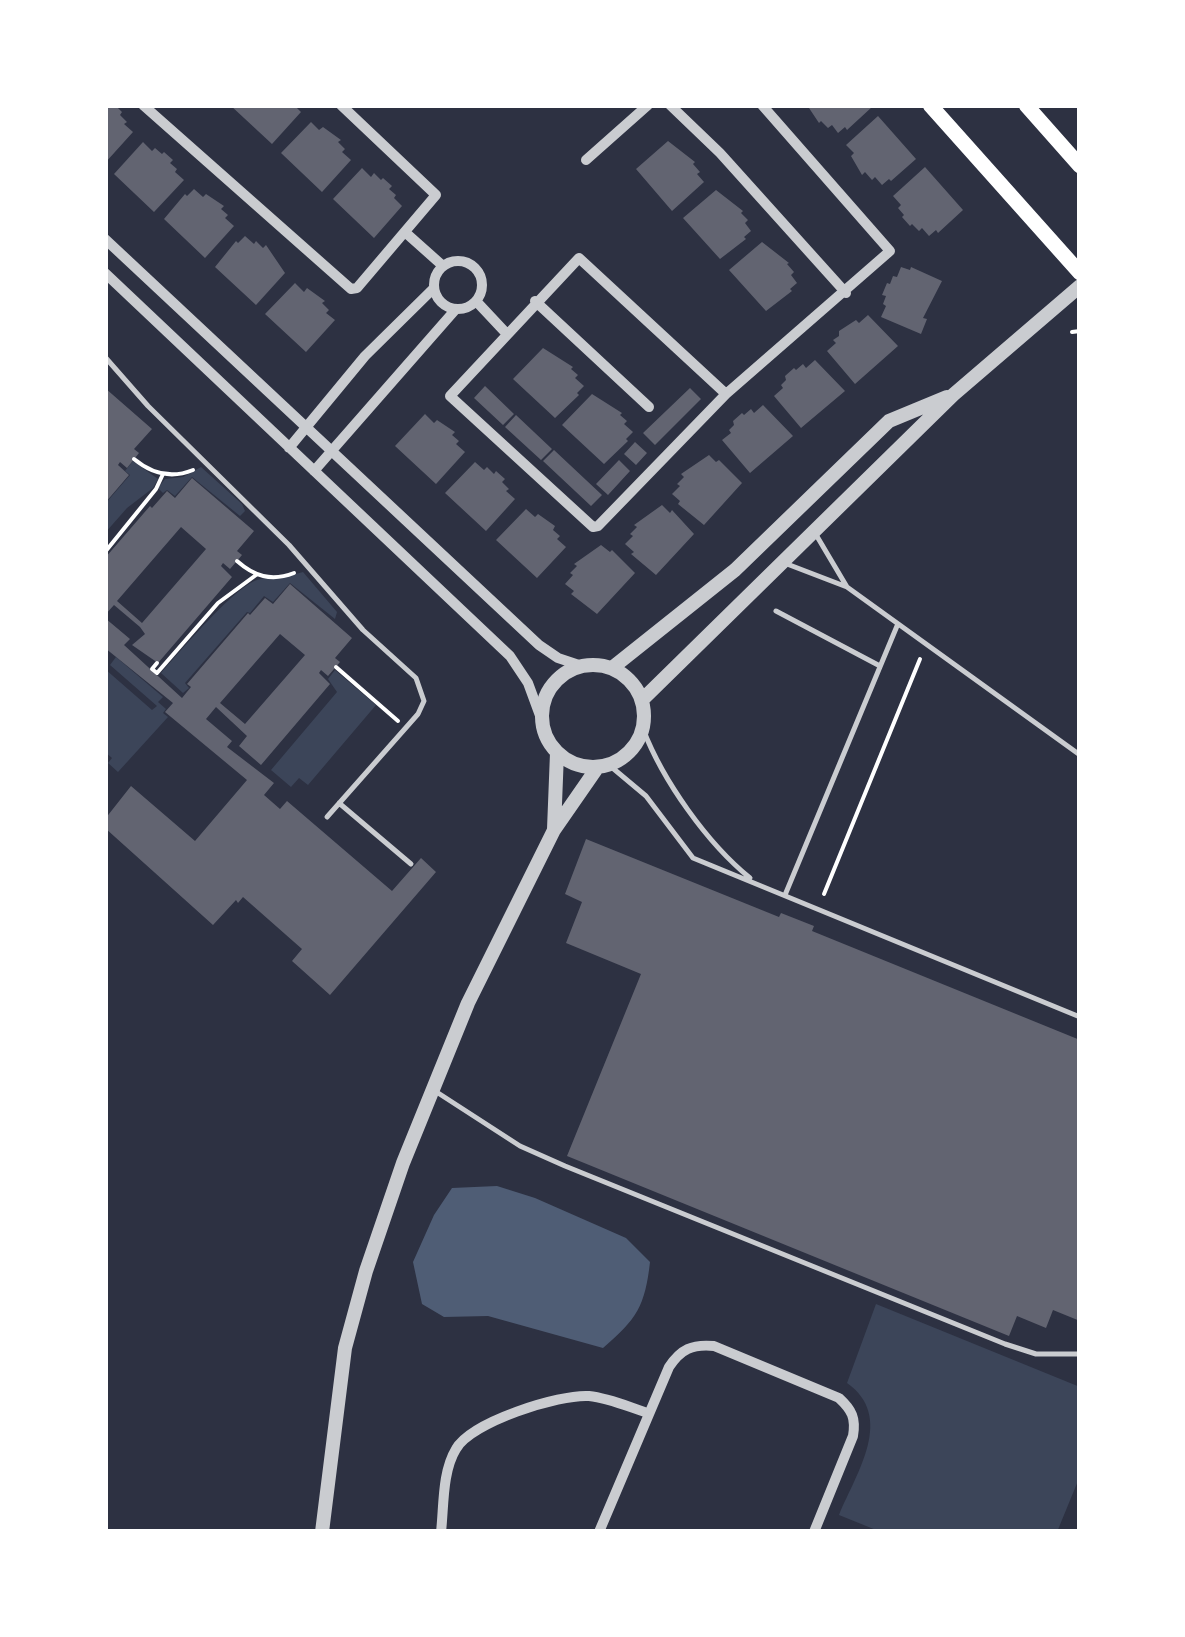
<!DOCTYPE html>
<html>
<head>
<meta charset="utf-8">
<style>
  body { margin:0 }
  #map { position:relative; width:1185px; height:1637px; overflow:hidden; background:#2d3142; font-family:Karla,sans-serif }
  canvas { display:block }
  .frame { position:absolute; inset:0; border:108px solid #fff; pointer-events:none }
</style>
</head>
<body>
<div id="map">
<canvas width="1185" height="1637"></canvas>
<div class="frame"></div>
</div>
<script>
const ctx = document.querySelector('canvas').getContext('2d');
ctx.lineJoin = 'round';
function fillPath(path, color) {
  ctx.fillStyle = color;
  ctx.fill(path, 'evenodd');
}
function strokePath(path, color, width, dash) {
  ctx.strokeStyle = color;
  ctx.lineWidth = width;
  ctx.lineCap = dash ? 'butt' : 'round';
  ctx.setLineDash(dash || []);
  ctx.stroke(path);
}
const green = new Path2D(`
  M133 461 158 479 153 488 127 508 105 533V504L130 475 125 471Z
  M201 467 242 504 245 511 240 516 192 477 175 496 167 490 163 493 158 488 165 479 183 477Z
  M303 572 337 612 335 619 290 583 273 602 264 596 250 613 247 612 185 683 189 688 183 693 161 673C179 653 234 587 257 580 272 575 286 578 303 572Z
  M116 657 163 697 158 702 166 709 163 713 168 717 118 772 108 763 112 758 105 752V669L152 710 157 706 110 665Z
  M335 670 376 705 308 785 299 778 291 787 271 770 337 692 328 679Z
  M876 1304 1080 1387V1476L1057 1532H881L839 1515C857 1472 895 1417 847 1383Z`);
const water = new Path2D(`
  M497 1186 535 1198 626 1238 650 1262C645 1306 637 1319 603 1348L488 1316 444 1317 422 1304 413 1262 434 1215 452 1188Z`);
const building = new Path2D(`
  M105 105H115L122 112 120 115 127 122 124 124 133 132 105 163Z
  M230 105H294L301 112 272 144Z
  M807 105H870L872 107 847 130 845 127 838 133 832 125 828 128 821 121 819 123Z
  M878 116 916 159 891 181 889 179 882 185 875 177 872 180 865 172 862 175 851 156 854 153 846 145Z
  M311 122 319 130 323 127 341 140 338 142 345 149 342 152 351 160 322 192 281 153Z
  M668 141 695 162 693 164 700 172 697 174 704 182 672 211 636 169Z
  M143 142 152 151 155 148 162 154 164 152 173 160 170 163 177 169 175 172 184 180 154 212 114 174Z
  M925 167 963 210 938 233 936 230 929 236 922 228 919 231 912 224 910 226 902 217 904 215 898 208 901 205 893 196Z
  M362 168 371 177 374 173 381 180 383 178 392 186 389 189 396 195 394 198 402 206 374 238 333 199Z
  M194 189 203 197 206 194 224 206 221 209 228 215 225 218 234 226 205 258 164 219 185 194 187 196Z
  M716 190 743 211 741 213 748 220 745 223 751 231 744 237 746 239 720 259 683 218Z
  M245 236 254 244 256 241 263 248 266 245 285 273 256 305 215 267 236 241 238 243Z
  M762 242 789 263 787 264 794 272 791 275 797 283 790 289 792 291 766 311 729 270Z
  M901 267 910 270 911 267 942 281 923 318 927 319 921 334 881 317 886 306 883 304 886 296 882 295 887 283 890 284 893 276 897 277Z
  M295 283 304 292 307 288 325 301 322 303 329 310 326 313 335 320 306 352 265 314Z
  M868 315 898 346 855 384 827 351 836 343 833 340 839 336V331L856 320 859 323Z
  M543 348 573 367 571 369 578 375 575 378 584 386 577 393 579 395 555 418 513 379Z
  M815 360 845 391 801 428 774 396 783 388 781 385 786 380 785 376 794 368 796 370 803 364 806 368Z
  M485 386 514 414 503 425 474 398Z
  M105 388 152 429 134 449 139 453 127 468 120 462 118 465 129 475 105 503Z
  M690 388 701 399 655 445 643 433Z
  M592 394 622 413 620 415 627 421 624 424 633 432 626 439 628 441 604 464 562 425Z
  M763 405 793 436 750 473 722 440 731 433 729 430 734 425 733 421 742 413 744 415 751 409 754 413Z
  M425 414 434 423 437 420 455 432 452 435 459 441 456 444 465 452 436 484 395 446Z
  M516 415 552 449 541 460 505 427Z
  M635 442 647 453 636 465 624 454Z
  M554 450 602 495 591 506 543 461Z
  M709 455 716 462 719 460 742 483 704 525 678 504 680 501 672 494 680 486 677 484 684 477 681 474Z
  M619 460 630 471 608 495 596 484Z
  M475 462 484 470 487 467 494 474 496 471 505 479 502 482 509 489 506 491 515 499 486 531 445 493Z
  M192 478 254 531 237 551 242 555 230 569 223 563 221 566 232 577 158 663 132 645 145 634 140 627 114 605 105 615V558L150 506 152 508 167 491 175 498ZM181 527 206 549 142 623 117 601Z
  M662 505 670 513 672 510 694 534 656 575 631 554 634 552 625 544 633 536 630 534 637 527 634 525Z
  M526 509 535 517 538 514 555 526 553 530 560 536 557 539 566 547 537 578 496 540Z
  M601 545 610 552 612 550 635 573 597 614 571 594 574 591 565 584 573 575 570 573 577 566 574 564Z
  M290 584 352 638 335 658 340 662 328 676 321 670 319 673 330 684 261 765 239 746 247 736 216 707 206 719 232 741 227 747 274 783 264 795 280 809 287 801 392 891 421 858 436 872 330 995 292 961 302 949 243 897 238 903 236 900 213 925 105 828V819L131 786 195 841 247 780 165 712 173 703 105 648V618L130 639 124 645 182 698 191 687 187 684 248 613 250 615 265 598 273 604ZM280 634 305 655 245 724 220 703Z
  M586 839 779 917 781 913 814 926 812 931 1080 1040V1321L1053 1310 1046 1328 1017 1316 1009 1336 567 1156 641 974 566 943 582 902 565 894Z`);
const path = new Path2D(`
  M1072 332 1080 331
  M134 459C152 474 171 479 193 470
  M105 552 156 489 163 474
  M237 561C254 576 271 582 294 573
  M336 667 398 721
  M157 673 218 603 256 575
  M157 673 152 669 157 663
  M824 894 920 659`);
const service = new Path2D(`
  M105 357 148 406 289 545 363 630 416 678 424 701 418 714 327 817
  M815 533 847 587
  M787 564 847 587 1080 755
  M776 611 880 666
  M643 729C663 781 707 843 750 878
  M609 765 646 796 693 858 1080 1017
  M339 803 411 864
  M785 895 897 626
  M435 1091 520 1146 565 1166 1005 1344 1036 1354H1080`);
const minor = new Path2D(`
  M143 105 351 289 357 288 436 195 341 105
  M670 105 720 153 846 293
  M586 160 648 105
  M406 233 443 266
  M105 239 539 645 558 658 582 666
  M434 285a24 24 0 1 1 48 0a24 24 0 1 1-48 0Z
  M105 273 510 656 528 683 542 721
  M476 301 506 333
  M535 301 649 407
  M726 394 579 258 450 396 593 527 598 526 726 394 890 251 762 105
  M289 448 365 356 434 288
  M314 471 456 309
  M441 1532C444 1506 442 1472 456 1449 471 1422 559 1394 589 1396 609 1398 629 1407 648 1413
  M599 1532 669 1367C681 1349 692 1344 714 1346L839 1398C852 1410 856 1418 853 1436L814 1532`);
const tertiary = new Path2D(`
  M542 716a51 51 0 1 1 102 0a51 51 0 1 1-102 0Z
  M612 668 735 570 889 421 947 397
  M642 700 953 395 1080 286
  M554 829 557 753
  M322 1532 345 1348 366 1271 403 1163 468 1003 554 830 597 768`);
const secondary = new Path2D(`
  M930 105 1080 273
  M1026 105 1080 166`);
fillPath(green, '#3c4559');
fillPath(water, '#4f5d75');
fillPath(building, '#626471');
strokePath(path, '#fff', 4);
strokePath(service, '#caccd0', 5);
strokePath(minor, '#caccd0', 10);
strokePath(tertiary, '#caccd0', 14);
strokePath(secondary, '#fff', 15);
</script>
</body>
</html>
